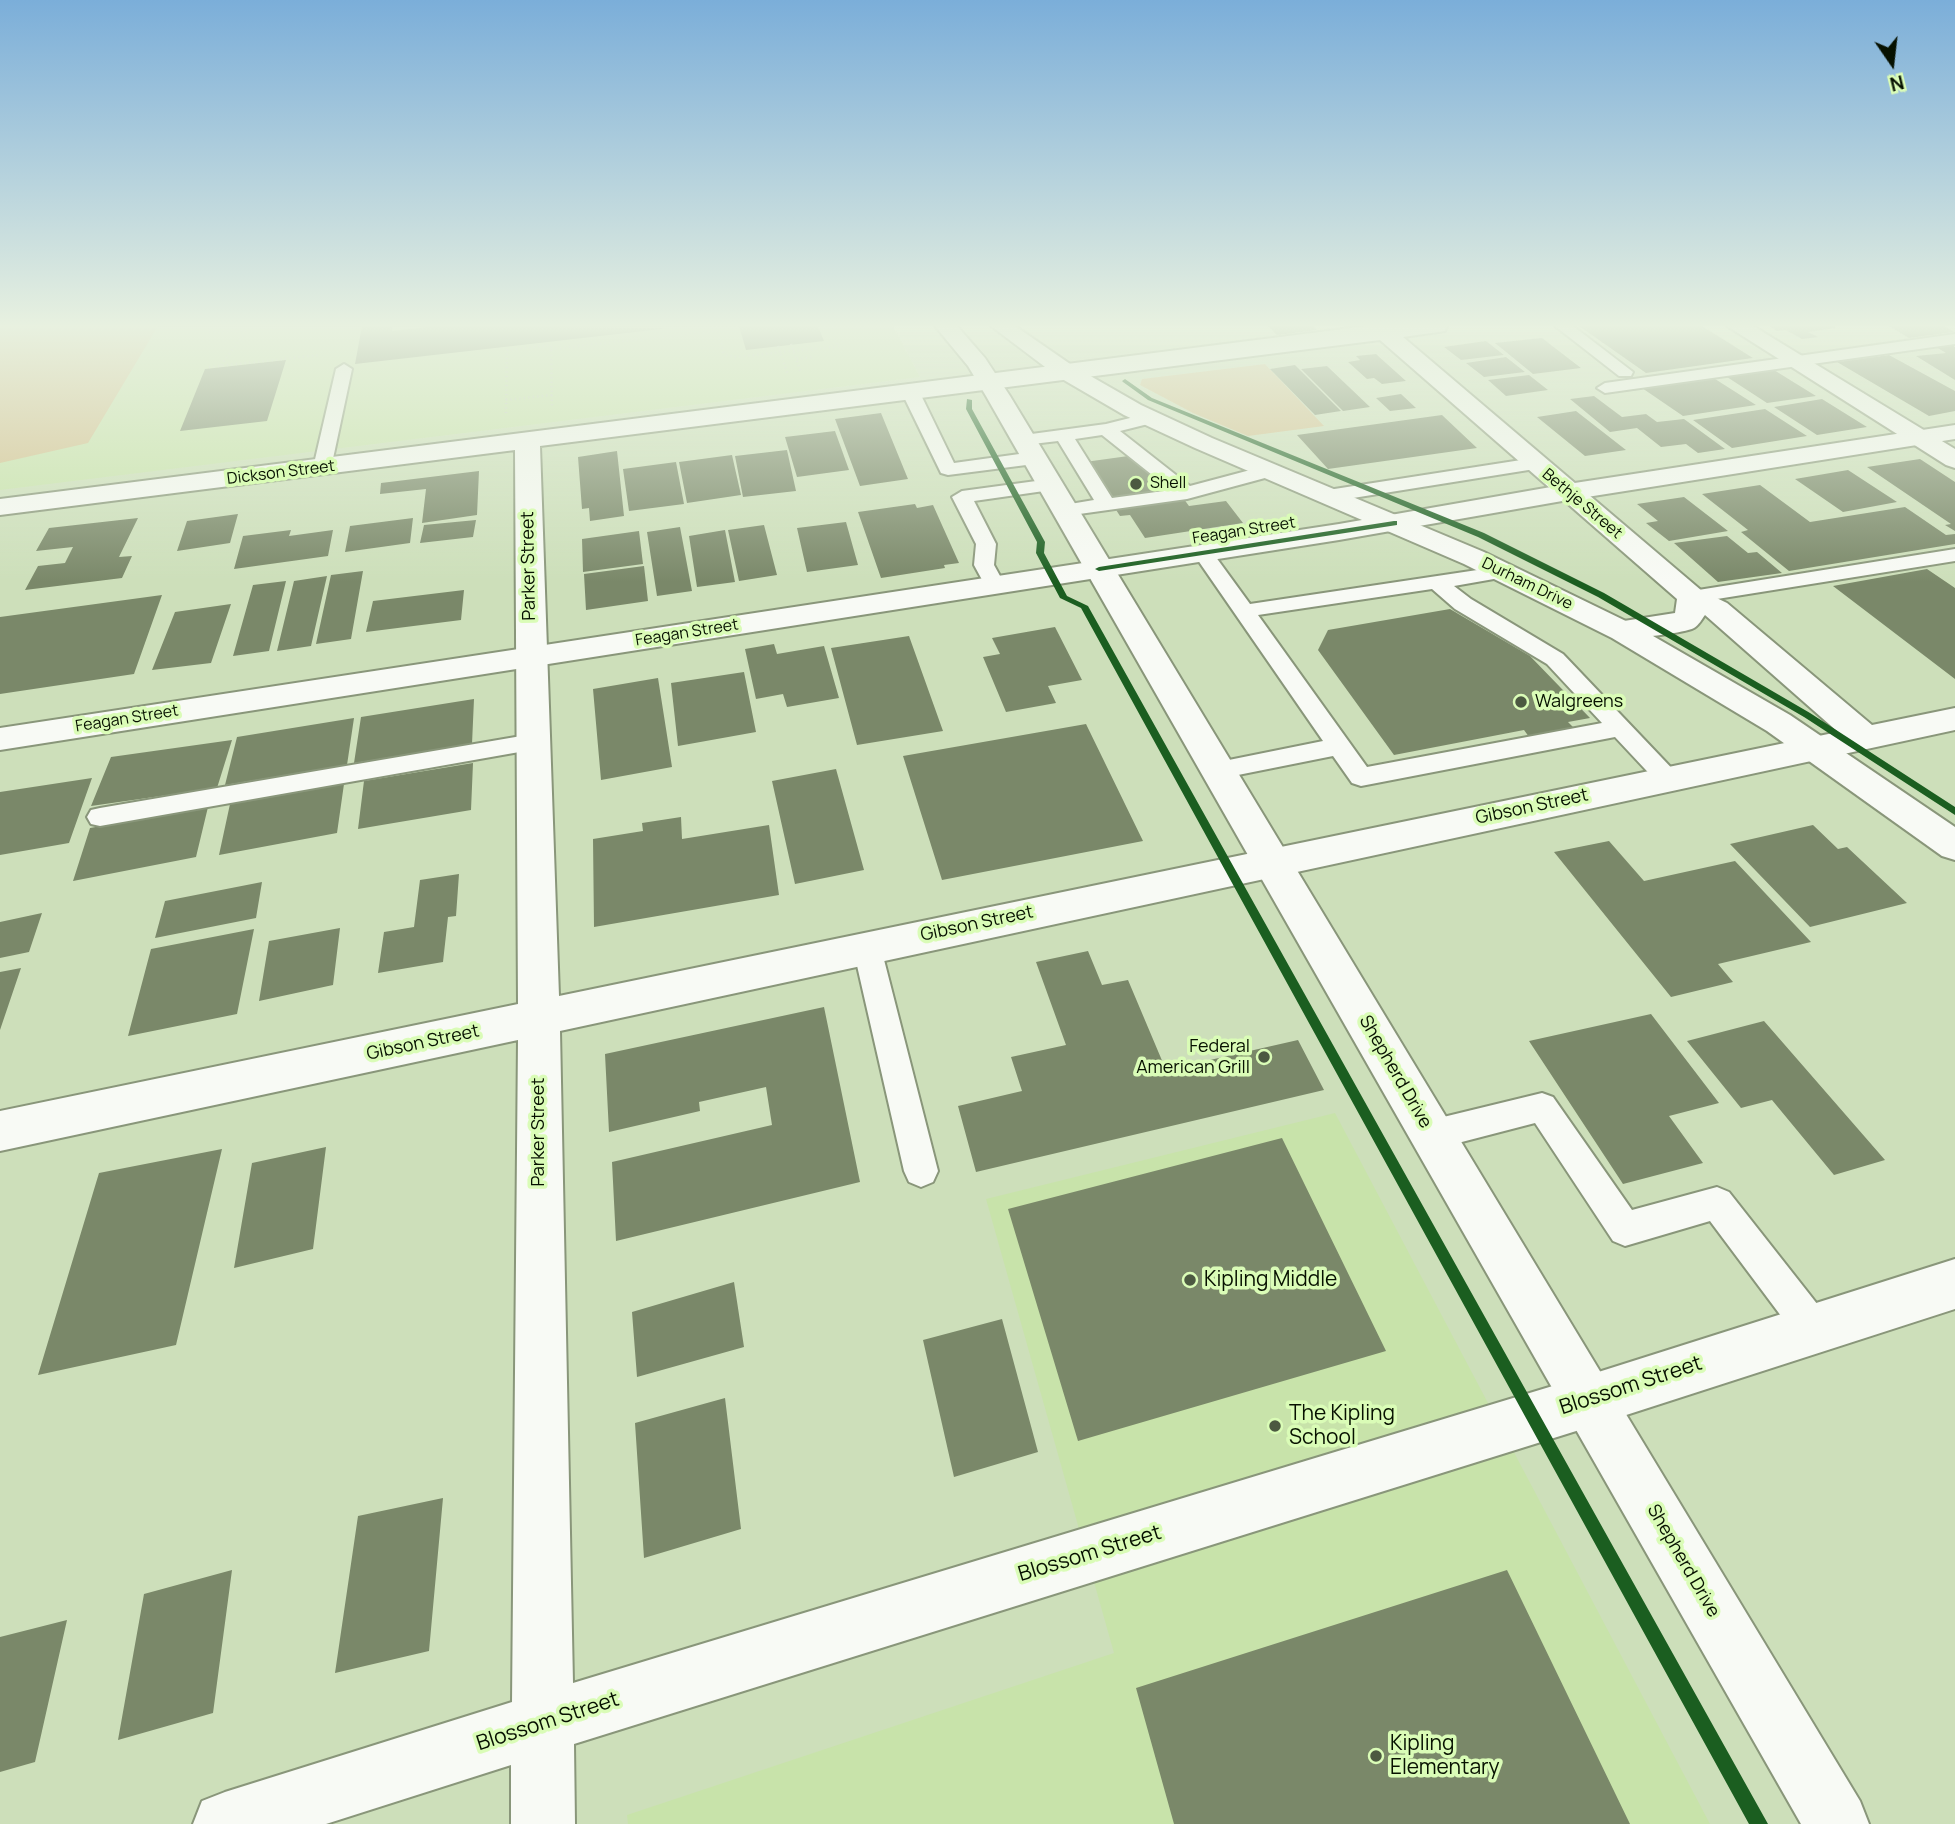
<!DOCTYPE html>
<html>
<head>
<meta charset="utf-8">
<style>
  body { margin:0 }
  #map { position:relative; width:1955px; height:1824px; overflow:hidden; background:#cddfba; font-family:Manrope,sans-serif }
  canvas { display:block }
  .north { position:absolute; left:1857px; top:28px; width:70px; height:70px; -webkit-text-stroke:5px #dafcb7; paint-order:stroke; rotate:166deg; font-size:19px; font-weight:700; line-height:28px; text-align:center; color:#071100 }
  .north::after { content:''; display:block; margin:auto; width:24px; height:32px; background:#071100; clip-path:polygon(50% 0,100% 100%,50% 72%,0 100%) }
</style>
</head>
<body>
<div id="map">
<canvas width="1955" height="1824"></canvas>
<div class="north">N</div>
</div>
<script>
const ctx = document.querySelector('canvas').getContext('2d');
ctx.lineJoin = 'round';
function fillPath(path, color) {
  ctx.fillStyle = color;
  ctx.fill(path, 'evenodd');
}
function strokePath(path, color, width, dash) {
  ctx.strokeStyle = color;
  ctx.lineWidth = width;
  ctx.lineCap = dash ? 'butt' : 'round';
  ctx.setLineDash(dash || []);
  ctx.stroke(path);
}
function drawText(font, color, halo, rows, align = 'center') {
  ctx.font = font + ' Manrope,sans-serif';
  ctx.lineWidth = 7;
  ctx.setLineDash([]);
  ctx.textBaseline = 'middle';
  ctx.strokeStyle = halo;
  ctx.fillStyle = color;
  for (const [text, x, y, turn = 0] of rows) {
    ctx.save();
    ctx.translate(x, y);
    ctx.rotate((+turn || 0) * Math.PI / 180);
    ctx.textAlign = isNaN(turn) ? turn : align;
    if (halo) ctx.strokeText(text, 0, 0);
    ctx.fillText(text, 0, 0);
    ctx.restore();
  }
}
const built = new Path2D(`
  M893 326 920 377 0 490V327Z
  M1335 1113 1710 1824H628L627 1815 1114 1653 986 1199Z`);
const green = new Path2D(`
  M0 326H158L88 443 0 463Z
  M1265 364 1324 426 1248 436 1193 413 1140 385 1142 379Z`);
const building = new Path2D(`
  M362 326H392V331L434 326 670 328 355 364Z
  M739 326H818L824 341 746 350Z
  M1268 326H1313L1317 330 1277 335Z
  M1579 326H1702L1753 358 1646 373Z
  M1770 326H1835V328L1808 332 1818 337 1802 339 1786 330 1777 331Z
  M1889 326H1944L1954 332 1909 338Z
  M1542 338 1581 368 1533 374 1495 343Z
  M1486 341 1504 355 1461 360 1444 347Z
  M1952 345 1955 347V380L1916 356 1946 353 1936 347Z
  M1376 354 1406 381 1382 384 1374 378 1367 379 1348 362 1360 360 1356 356Z
  M1889 355 1955 391V411L1929 416 1837 362Z
  M1506 357 1525 372 1484 377 1466 363Z
  M286 360 267 421 180 431 205 369Z
  M1295 365 1341 411 1315 415 1270 369Z
  M1327 366 1370 407 1343 411 1301 369Z
  M1774 370 1816 396 1767 403 1727 377Z
  M1529 375 1548 390 1506 396 1488 380Z
  M1712 377 1756 405 1683 416 1642 388Z
  M1401 394 1416 408 1390 411 1376 398Z
  M1594 396 1622 417 1646 414 1657 422 1684 419 1725 449 1698 453 1686 444 1661 447 1637 428 1610 432 1570 399Z
  M1822 399 1867 427 1817 435 1774 407Z
  M1765 409 1807 436 1732 448 1693 420Z
  M1576 411 1626 450 1585 456 1537 417Z
  M881 413 908 479 860 486 835 419Z
  M1442 415 1477 448 1328 469 1297 435Z
  M835 431 849 470 797 477 785 437Z
  M787 450 796 491 743 497 735 456Z
  M617 451 624 516 590 521 589 508 582 509 578 457Z
  M1150 453 1189 506 1226 501 1243 523 1145 538 1130 515 1120 516 1085 462Z
  M732 455 741 495 687 503 679 462Z
  M1920 459 1955 482V531L1945 525 1951 524 1867 467Z
  M676 462 684 504 629 511 623 469Z
  M1848 470 1897 502 1843 512 1795 479Z
  M479 471 477 515 422 523 426 489 380 494 381 483Z
  M1760 485 1810 522 1905 507 1946 535 1955 534V544L1789 571 1741 532 1748 530 1702 494Z
  M1684 497 1728 531 1669 541 1646 523 1658 521 1637 504Z
  M915 504 917 508 933 505 959 563 944 565 945 568 881 578 858 512Z
  M238 514 230 543 177 551 187 521Z
  M138 518 119 557 132 556 122 578 25 590 38 566 65 563 73 547 36 551 49 528Z
  M413 518 410 543 345 552 350 526Z
  M476 520 473 537 420 543 424 525Z
  M846 522 858 565 807 572 797 528Z
  M764 525 777 575 739 581 728 530Z
  M680 527 692 591 657 596 647 532Z
  M291 530 289 536 333 530 328 556 234 569 243 536Z
  M725 530 735 582 697 587 689 536Z
  M639 531 643 564 583 572 582 539Z
  M1727 536 1748 553 1757 552 1782 573 1718 582 1674 543Z
  M644 566 648 601 586 610 584 574Z
  M1927 569 1955 588V679L1833 586Z
  M363 571 351 639 316 644 331 575Z
  M327 576 311 646 277 651 294 581Z
  M286 581 269 651 233 656 253 585Z
  M464 590 461 620 366 632 373 601Z
  M162 595 134 674 0 694V617Z
  M231 604 211 663 152 670 175 612Z
  M1450 609 1530 656 1590 718 1568 722 1578 732 1532 741 1524 730 1394 755 1318 650 1328 630Z
  M1055 627 1082 680 1048 686 1056 703 1006 712 983 657 1000 654 992 638Z
  M909 636 943 731 857 745 831 648Z
  M774 644 777 654 824 646 839 698 787 707 783 694 756 699 745 649Z
  M744 672 756 732 678 746 671 683Z
  M658 678 672 767 601 780 593 689Z
  M474 699 472 744 354 763 361 717Z
  M354 718 347 765 225 785 237 737Z
  M1086 724 1143 841 942 880 903 756Z
  M232 740 217 788 91 806 111 757Z
  M473 763 471 810 358 829 364 781Z
  M836 769 864 870 795 884 772 781Z
  M92 778 69 843 0 855V792Z
  M344 784 337 833 219 855 230 804Z
  M208 807 196 857 73 881 90 828Z
  M681 817 682 839 769 825 779 895 594 927 593 839 643 831 642 823Z
  M1813 825 1838 849 1847 847 1907 903 1810 927 1730 844Z
  M1609 841 1644 881 1735 861 1811 942 1718 964 1733 982 1671 997 1554 852Z
  M459 874 456 916 448 917 443 962 378 973 384 932 414 927 420 880Z
  M262 882 256 918 155 938 165 901Z
  M42 913 29 952 0 958V922Z
  M340 928 333 985 259 1001 269 941Z
  M254 929 237 1014 128 1036 151 949Z
  M1088 951 1102 985 1128 980 1166 1070 1298 1040 1324 1090 976 1172 958 1106 1022 1091 1011 1057 1066 1045 1036 962Z
  M21 968 0 1030V972Z
  M824 1007 860 1182 616 1241 612 1162 772 1125 766 1087 699 1102 700 1111 609 1132 605 1054Z
  M1651 1014 1719 1103 1669 1116 1703 1163 1623 1184 1529 1041Z
  M1764 1021 1885 1160 1834 1175 1772 1100 1741 1108 1687 1041Z
  M1282 1138 1386 1351 1078 1441 1008 1209Z
  M326 1147 313 1249 234 1268 252 1163Z
  M222 1149 176 1345 38 1375 99 1173Z
  M734 1282 744 1347 637 1377 632 1312Z
  M1002 1319 1038 1452 954 1477 923 1340Z
  M725 1398 741 1529 644 1558 635 1423Z
  M443 1498 429 1651 335 1673 358 1516Z
  M232 1570 213 1713 118 1740 144 1594Z
  M1507 1570 1630 1824H1174L1136 1688Z
  M67 1620 35 1762 0 1772V1637Z`);
const path = new Path2D(`
  M716 326 724 354 734 357 842 346
  M209 332 246 331
  M835 339 838 346
  M791 344 801 373
  M778 346 788 375
  M551 349 717 331
  M797 359 813 357
  M221 365 250 326
  M209 367 320 355
  M506 400 552 395
  M506 413 507 350 551 345 552 407`);
const lane = new Path2D(`
  M1555 326H1573L1633 372 1631 376H1619Z
  M1955 334V344L1605 393 1597 388 1605 383Z
  M344 364 352 369 331 468 322 474 313 468 336 369Z
  M911 388 920 393 954 463 1034 452 1043 458 1034 464 948 475 941 473 902 393Z
  M1150 413 1156 414 1159 418 1156 422 1120 431 1190 486 1269 465 1278 471 1276 475 1187 499 1065 516 1055 510 1058 506 1094 500 1058 441 1024 445 1015 440 1024 435 1106 424ZM1102 435 1171 490 1112 498 1075 439Z
  M1534 458 1543 464 1541 468 1328 502 1318 496 1328 490Z
  M1051 479 1058 481 1060 485 1058 489 974 501 996 544 994 565 1005 585 1001 589H987L974 565 976 544 952 497 962 491Z
  M1203 547 1210 549 1250 604 1504 566 1511 568 1514 572 1511 576 1454 586 1471 599 1563 654 1681 778 1677 784 1668 787 1659 784 1615 737 1361 786 1352 783 1333 756 1218 779 1209 776 1205 770 1209 764 1323 741 1193 553 1196 549ZM1432 589 1455 609 1547 664 1602 723 1367 767 1258 615Z
  M1955 549V561L1692 603 1684 602 1681 597 1684 592 1692 591Z
  M533 734 542 736 545 742 542 748 100 826 91 824 87 817 91 810 100 808Z
  M867 937 877 940 881 948 938 1171 933 1182 921 1187 909 1182 904 1171 853 948 857 940Z
  M1542 1093 1553 1097 1632 1210 1717 1187 1729 1192 1825 1314 1830 1327 1825 1340 1812 1345 1799 1340 1710 1221 1625 1246 1613 1241 1535 1123 1431 1150 1419 1145 1415 1135 1419 1125 1431 1120Z`);
const street = new Path2D(`
  M1367 326H1447L1445 331 1403 337 1702 591 1727 603 1872 725 1955 708V730L560 1031 573 1683 1589 1375 1955 1259V1309L1589 1427 574 1744 575 1824H511V1765L326 1824H193L202 1801 225 1792 512 1702 518 1040 0 1151V1111L518 1004 515 450 0 515V499ZM1380 340 1677 599 1675 613 1611 623 1607 630 1611 637C1624 640 1682 634 1694 628 1699 625 1702 619 1705 615L1838 732 559 996 540 446Z
  M1727 326H1753L1955 449V468L1946 465Z`);
const secondary = new Path2D(`
  M1955 425V439L1568 500 1339 540 0 750V728L1339 524 1568 484Z`);
const primary = new Path2D(`
  M935 326H957L985 358 1010 396 1860 1801 1869 1824H1801L986 396 968 366Z
  M991 326H1015L1073 366 1141 405 1212 438 1484 552 1634 625 1790 715 1955 827V860L1942 856 1767 731 1612 638 1464 564 1195 448 1124 415 1057 376Z`);
const cycleway = new Path2D(`
  M1125 379 1152 398 1484 533 1604 593 1810 713 1955 807V815L1804 717 1598 597 1478 537 1148 400 1123 382 1122 381Z
  M967 399 972 400V409L1045 542 1044 553 1067 596 1088 606 1768 1824H1749L1081 608 1060 598 1036 553 1037 542 966 409Z
  M1394 521H1397V525L1099 571 1095 569 1099 567Z`);
const markers = [
  [1136,484,7,"#4c5941"],
  [1521,702,7,"#4c5941"],
  [1264,1057,7,"#4c5941"],
  [1190,1280,7,"#4c5941"],
  [1275,1426,7,"#4c5941"],
  [1376,1756,7,"#4c5941"]
];
const farStreetnames = [
  ["Dickson Street",281,473,-7],
  ["Bethje Street",1582,504,40],
  ["Feagan Street",1244,531,-9],
  ["Durham Drive",1527,584,26],
  ["Feagan Street",687,633,-9],
  ["Feagan Street",127,719,-9]
];
const farPoinames = [
  ["Shell",1150,484]
];
const streetNames = [
  ["Parker Street",529,566,-91],
  ["Gibson Street",1532,807,-12],
  ["Gibson Street",977,924,-12],
  ["Gibson Street",423,1043,-12],
  ["Shepherd Drive",1395,1072,60],
  ["Parker Street",539,1132,-90],
  ["Shepherd Drive",1683,1561,60]
];
const poiNames = [
  ["Walgreens",1535,702],
  ["Federal",1250,1047,"right"],
  ["American Grill",1250,1068,"right"]
];
const nearPoinames = [
  ["Kipling Middle",1204,1280],
  ["The Kipling",1289,1414],
  ["School",1289,1438],
  ["Kipling",1390,1744],
  ["Elementary",1390,1768]
];
const nearStreetnames = [
  ["Blossom Street",1631,1386,-18],
  ["Blossom Street",1090,1554,-17],
  ["Blossom Street",548,1722,-18]
];
fillPath(built, '#c8e3aa');
fillPath(green, '#d4bf8c');
fillPath(building, '#7a8869');
strokePath(lane, '#89967a', 4);
strokePath(street, '#89967a', 4);
strokePath(secondary, '#89967a', 4);
strokePath(primary, '#89967a', 4);
strokePath(path, '#cbd1c5', 2.5, [1, 3.5]);
fillPath(lane, '#f8faf5');
fillPath(street, '#f8faf5');
fillPath(secondary, '#f8faf5');
fillPath(primary, '#f8faf5');
fillPath(cycleway, '#1b5e20');
const sky = ctx.createLinearGradient(0, 0, 0, 582);
sky.addColorStop(0, '#7baed9');
sky.addColorStop(0.56, '#e8f1e0');
sky.addColorStop(1, '#e8f1e000');
ctx.fillStyle = sky;
ctx.fillRect(0, 0, 1955, 582);
for (const [x, y, r, color] of markers) {
  const dot = new Path2D();
  dot.arc(x, y, r, 0, 2 * Math.PI);
  ctx.fillStyle = color;
  ctx.fill(dot);
  strokePath(dot, '#dafcb7', 2.5);
}
drawText('16px', '#071100', '#dafcb7', farStreetnames);
drawText('16px', '#071100', '#dafcb7', farPoinames, 'left');
drawText('18px', '#071100', '#dafcb7', streetNames);
drawText('18px', '#071100', '#dafcb7', poiNames, 'left');
drawText('21px', '#071100', '#dafcb7', nearPoinames, 'left');
drawText('21px', '#071100', '#dafcb7', nearStreetnames);
</script>
</body>
</html>
